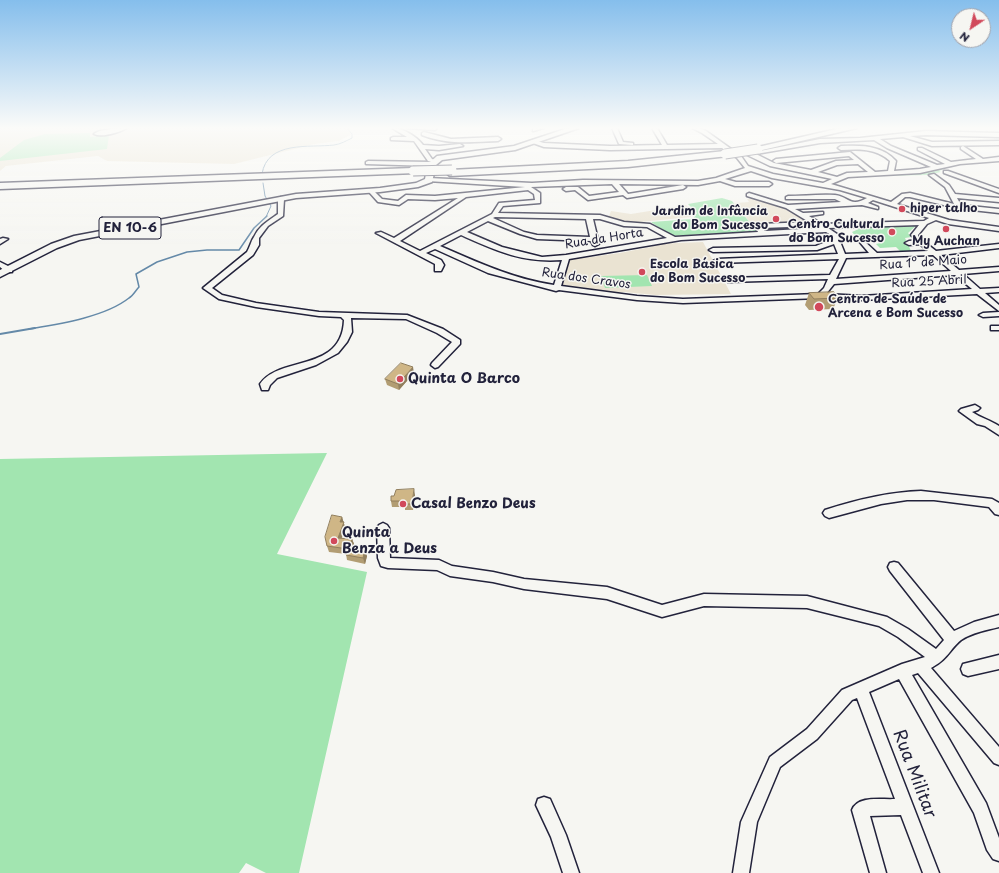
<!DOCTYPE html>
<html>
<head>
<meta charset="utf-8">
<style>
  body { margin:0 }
  #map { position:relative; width:999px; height:873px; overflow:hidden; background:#f6f6f2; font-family:"Playpen Sans",sans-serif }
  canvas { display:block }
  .north { position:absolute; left:951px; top:8px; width:40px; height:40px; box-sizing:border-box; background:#f6f6f2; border:1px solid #a1a1a9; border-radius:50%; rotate:215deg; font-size:11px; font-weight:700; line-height:16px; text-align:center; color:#22223b }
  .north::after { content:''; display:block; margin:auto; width:14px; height:18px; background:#d1495b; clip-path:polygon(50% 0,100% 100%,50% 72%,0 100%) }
</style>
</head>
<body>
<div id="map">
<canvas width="999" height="873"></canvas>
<div class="north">N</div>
</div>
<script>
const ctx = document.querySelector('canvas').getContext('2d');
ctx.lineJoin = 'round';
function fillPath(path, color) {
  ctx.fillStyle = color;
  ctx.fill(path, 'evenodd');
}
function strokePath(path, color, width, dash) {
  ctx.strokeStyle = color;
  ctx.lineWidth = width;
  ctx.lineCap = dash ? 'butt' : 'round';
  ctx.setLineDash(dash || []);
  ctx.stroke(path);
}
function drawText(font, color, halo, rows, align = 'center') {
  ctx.font = font + ' "Playpen Sans",sans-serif';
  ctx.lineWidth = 3;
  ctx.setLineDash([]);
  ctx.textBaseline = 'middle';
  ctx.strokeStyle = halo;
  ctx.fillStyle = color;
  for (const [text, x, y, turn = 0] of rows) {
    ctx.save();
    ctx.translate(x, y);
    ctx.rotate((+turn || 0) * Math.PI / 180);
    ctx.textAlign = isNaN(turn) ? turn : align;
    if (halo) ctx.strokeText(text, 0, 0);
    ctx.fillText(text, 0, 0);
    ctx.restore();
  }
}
const built = new Path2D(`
  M0 128H350V135L339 141 315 144 234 164 107 161 98 156 6 166 0 171Z
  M757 198 783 207 807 221H799L800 223 752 225 735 203 749 202 747 199Z
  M686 205 691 210V217L630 223 609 216 611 211 631 214Z
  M703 242 731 294 656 295 624 292 619 293 567 288 562 284 569 260 620 253 651 247 654 244Z`);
const green = new Path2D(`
  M90 133V137L109 135 107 149 0 161V158L24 140 45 134Z
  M939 167 944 169 939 171 941 172 927 175 877 176 873 173 918 172Z
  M722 198 732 201 752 225H758L756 227 759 231 672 236 651 222 693 219 697 213 688 204Z
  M918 224 908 233 911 237 905 238 911 251H900L896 247 880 248 876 244 880 243 874 237 857 238 852 232 863 227Z
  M647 275 652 286 605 288 601 276Z
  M327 453 277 554 367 572 299 873H266L246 863 239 873H0V459Z`);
const streamFar2 = new Path2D(`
  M262 174C267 140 310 148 334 145 341 144 346 141 352 138V134L347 128
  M263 183 265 196 271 206 266 217`);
const streamFar1 = new Path2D(`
  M29 329C59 324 105 317 129 298 133 296 136 290 139 287L136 274 157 262 187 252 207 250H239L254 228 267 216`);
const stream = new Path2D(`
  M0 334 35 328`);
const minor = new Path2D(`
  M118 128H127C120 132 102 138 94 134 100 129 110 130 118 128Z
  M392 128C403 128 416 136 423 145L439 146 460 144 463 146 439 150 425 149 432 159 438 161 435 163 428 161 414 141 391 140V138L393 137H407Z
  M407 128H437L435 130Z
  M535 128H544L533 131V129Z
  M612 128H617L623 142 633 143V145L619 144Z
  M652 128H657L667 145 718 144 702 133 692 128H699L706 131 741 156 748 166 773 174 823 183 832 179 770 166 745 154 820 139 860 138 926 131 999 133V137L926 135 910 136 932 142 999 141V145L932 146 903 137 880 139 891 146 937 165 945 164 918 150V148H922L951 162 976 159 961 149V147L963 146 983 159 999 157V161L960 164 920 173 848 177 831 184 891 202 902 194 910 193 954 204 945 187 929 175 934 174 949 185 955 194 999 198V202L957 198 961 205 999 209V213L963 209 960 211 956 208 910 197H905L897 204 949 220 999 227V231L948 224 936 220 927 224 918 235V238L916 239 911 235 919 225 828 228 837 234 845 254 869 253 858 240 861 238 877 253 928 251 920 244 909 245 905 243 909 241 922 240 936 251 999 244V248L941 255 959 270 999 267V271L963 274 980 289 999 288V292L985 293 999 305V311L977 294 862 300 820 298 683 303 637 300 559 290 556 291 488 273 435 249 426 253 441 260 444 265 441 271H435V264L376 233 381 232 394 238 458 198 435 200 408 199 399 205 378 202 369 192V190H373L382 199 398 201 406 195 435 196 525 187 427 181 426 180 429 178 532 183 583 180 698 181 716 178 745 168 737 158 722 148 610 150 544 147 530 142 533 140 544 143 610 146 662 145ZM874 140 887 148 931 167 920 169 894 171 896 161C882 145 861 145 841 146L838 148 841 150C859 149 876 148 890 161L888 171 875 172 850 152 776 159 773 161 776 163 849 156 854 160 836 161 811 170 774 163 756 154 820 143ZM858 164 868 172 847 173 837 177 818 172 837 165ZM751 171 772 178 840 190 867 198C850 208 848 196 835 195 819 194 803 196 788 196L786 197V199H835L841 202 788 205 749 193 747 194V196L786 208 809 222 760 224 756 228 758 232 675 237 650 224 624 222 600 215 498 213 503 206 540 203V193L531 187 612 184 619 192 589 196 578 187H566L563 189 566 191 575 190 588 200 623 195 627 198 683 189 686 187 683 185 628 194 619 184 698 185 720 181 735 186H769L772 184 769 182H736L725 179ZM528 190 534 194 535 200 499 203 492 214 420 251 400 241 466 197ZM873 200 929 218 924 221 822 224 809 216 823 214V212L803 213 795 209 862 205 878 209V207L868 203ZM495 217 586 219 590 237 537 235 524 232 493 218ZM593 219H600L624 226 647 227 667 238 566 255 542 257 502 247 467 232 488 221 520 234 537 239 591 241 593 245 595 246 599 244ZM816 226 820 228 765 231 762 228ZM826 232 831 235 833 239 816 246 713 248 709 250 713 252 817 250 834 244 838 254 717 259 713 261 717 263 839 259 830 275 728 278 724 280 728 282 828 279 824 288 818 294 683 299 637 296 561 286 569 259 681 240ZM461 235C497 251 522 263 562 260L554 285C513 279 477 262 440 246ZM933 255 951 271 836 279 846 258ZM955 275 972 289 862 296 826 294 834 284Z
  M424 132 451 139 498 137 501 139 498 141C472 142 447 145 422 135V133Z
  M368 161 432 162 435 164 432 166 366 164V162Z
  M944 171H948L999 189V193L944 173Z
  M281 197 284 199 283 216 268 226 259 238V245L253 255 212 288 222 295 256 303 319 312 407 315 443 329 460 340V344L438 367 435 368 431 365 432 363 452 342 437 333 406 319 351 318 352 332 347 342 338 353 316 365 277 378 270 385 268 390H262L260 384C280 355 342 373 344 320L341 317 319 316 256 307 219 299 203 288 247 252C250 247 251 241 254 237 259 226 268 221 278 214V199Z
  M3 238 8 239 0 244V239Z
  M0 262 12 268V272H6L0 267Z
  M999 312V316L983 317 979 315 983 313Z
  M991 326H999V330H991Z
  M975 405 980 408 978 410 972 412C981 418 990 420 999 426V435L985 426 977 424 959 411 961 409Z
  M921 491 992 499 999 503V515L995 514 989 507 934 500H907L881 504 829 518 825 516 823 513 825 510C856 500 888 492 921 491Z
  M383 523 387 525 389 528 390 558 439 560 452 566 493 572 524 579 607 587 662 605 704 594 807 596 887 617 908 629 936 649 944 640 890 571 888 567 890 563 894 562 898 563 954 631 974 622 999 615V627C987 630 971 633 961 640 949 650 948 659 931 668L999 747V765L994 763 918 673 912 675 986 803 999 838V861L993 859 987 850 974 813 899 679 869 692 939 873H923L901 815 870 816 886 873H870L852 810C858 795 881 800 895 799L857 698 852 700 817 739 780 767 757 822 749 873H733L741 822 770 757 807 729 842 690 902 664 925 657 898 637 879 626 807 608 704 606 662 617 607 599 524 589 493 582 450 576 437 570 388 568 381 566 378 558 377 528 379 525Z
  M999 655V669L968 676 963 674 961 669 963 664Z
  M544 797 550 799 566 835 579 873H563L551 837 536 805 538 799Z`);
const major = new Path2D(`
  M568 128H579L515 150 442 160 436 165 432 182 418 187 380 192 296 198 79 240 57 248 0 277V270L51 244 74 236 296 194 380 188 416 183 425 179 428 164 437 156 514 146Z`);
const highway = new Path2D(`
  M841 128H857L758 151 754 149 758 147Z
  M725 151 729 154 728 156 628 167 450 176 446 173 450 170 628 161Z
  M413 168 416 169V173L0 189V183Z`);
const highwayBridge = new Path2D(`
  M725 154 758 149
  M413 171 452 170`);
const wall = new Path2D(`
  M809 293 838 298 833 309 809 310 805 305Z
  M414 373 399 390 387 385 385 379Z
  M415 495 413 510H405V507H392L391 501Z
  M342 517 345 527 342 538 352 539 354 544 353 549 367 556 365 564 347 560 346 554 329 552 327 546Z`);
const shadedWall = new Path2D(`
  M413 367 414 373 399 390 398 384Z
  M414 489 415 495 413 510 412 504Z
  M342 517 345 527 340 543 338 538 340 522Z
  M352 539 354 544 352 554 350 548Z
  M365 550 367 556 365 564 363 558Z`);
const building = new Path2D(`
  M834 292 838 298 814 299 809 293Z
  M401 363 413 367 398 384 385 379Z
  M414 489 412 504H404L405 501H391V496H394L396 490Z
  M332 515 342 517 340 522H344L338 538 352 539 350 548 365 550 363 558 346 555 348 549 327 546 325 537Z`);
const markers = [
  [902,209,4,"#d1495b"],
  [776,219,4,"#d1495b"],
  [946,229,4,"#d1495b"],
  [892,232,4,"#d1495b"],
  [642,272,4,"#d1495b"],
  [819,307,5,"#d1495b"],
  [400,379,4,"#d1495b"],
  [403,504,4,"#d1495b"],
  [334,541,4,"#d1495b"]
];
const farPoinames = [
  ["hiper talho",910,209],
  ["Jardim de Infância",768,212,"right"],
  ["do Bom Sucesso",768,226,"right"],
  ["Centro Cultural",884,225,"right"],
  ["do Bom Sucesso",884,239,"right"],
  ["My Auchan",946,242,"center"],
  ["Escola Básica",650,265],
  ["do Bom Sucesso",650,279],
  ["Centro de Saúde de",828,300],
  ["Arcena e Bom Sucesso",828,314]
];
const farStreetnames = [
  ["Rua da Horta",604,239,-9],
  ["Rua 1º de Maio",923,263,-4],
  ["Rua dos Cravos",586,279,8],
  ["Rua 25 Abril",929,282,-3]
];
const shields = [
  [130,228,62]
];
const shieldNames = [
  ["EN 10-6",130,228]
];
const poiNames = [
  ["Quinta O Barco",408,379],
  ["Casal Benzo Deus",411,504],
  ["Quinta",342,533],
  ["Benza a Deus",342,549]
];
const nearStreetnames = [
  ["Rua Militar",914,774,69]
];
fillPath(built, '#eae3d2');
fillPath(green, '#a2e5b0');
strokePath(streamFar2, '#6489a8', 1);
strokePath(streamFar1, '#6489a8', 1.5);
strokePath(stream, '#6489a8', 2);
strokePath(minor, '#22223b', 3);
strokePath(major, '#22223b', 3);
strokePath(highway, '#22223b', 3);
fillPath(minor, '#f6f6f2');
fillPath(major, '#f6f6f2');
fillPath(highway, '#f6f6f2');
strokePath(highwayBridge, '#22223b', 11, []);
strokePath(highwayBridge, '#f6f6f2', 9);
fillPath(wall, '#b29d73');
fillPath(shadedWall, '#917f5e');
fillPath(building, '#cfb686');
strokePath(building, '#917f5e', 1);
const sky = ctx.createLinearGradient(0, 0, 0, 251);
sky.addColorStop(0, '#85beec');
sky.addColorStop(0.51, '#fbfbf9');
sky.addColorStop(1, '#fbfbf900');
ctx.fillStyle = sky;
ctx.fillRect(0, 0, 999, 251);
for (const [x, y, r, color] of markers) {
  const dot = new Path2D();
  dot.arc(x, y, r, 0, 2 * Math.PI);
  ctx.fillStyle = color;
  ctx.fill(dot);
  strokePath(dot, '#f6f6f2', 1.5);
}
drawText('bold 12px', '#22223b', '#f6f6f2', farPoinames, 'left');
drawText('12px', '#22223b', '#f6f6f2', farStreetnames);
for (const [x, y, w] of shields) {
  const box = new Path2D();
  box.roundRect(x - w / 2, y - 11, w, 22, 3);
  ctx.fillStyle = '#f6f6f2';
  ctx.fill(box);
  strokePath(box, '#22223b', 1);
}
drawText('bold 13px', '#22223b', null, shieldNames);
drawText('bold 14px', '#22223b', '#f6f6f2', poiNames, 'left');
drawText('17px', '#22223b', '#f6f6f2', nearStreetnames);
</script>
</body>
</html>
